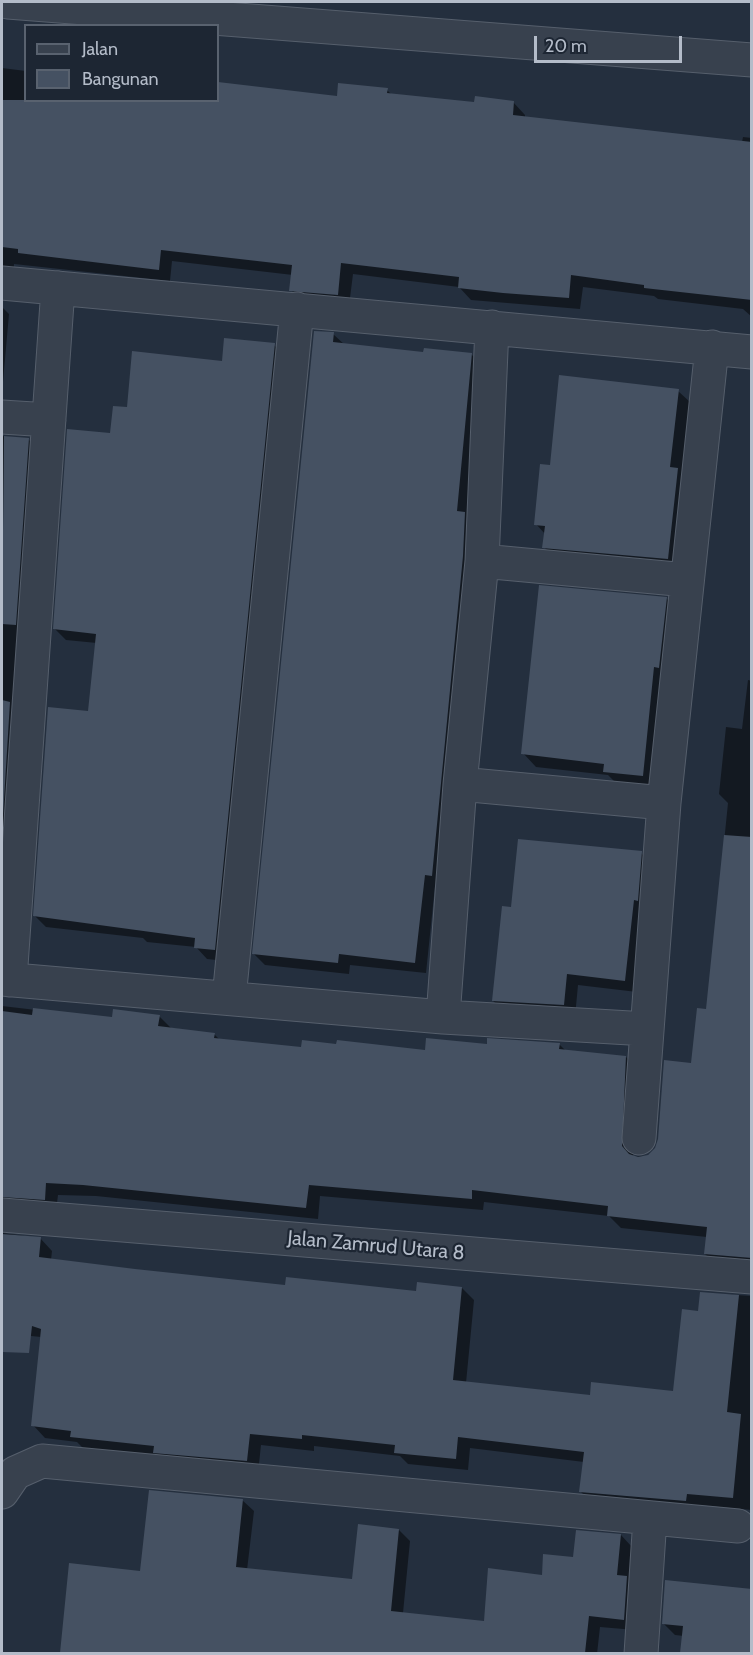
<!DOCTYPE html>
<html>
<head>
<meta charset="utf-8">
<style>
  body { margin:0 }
  #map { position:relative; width:753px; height:1655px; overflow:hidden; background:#242f3e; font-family:Cabin,sans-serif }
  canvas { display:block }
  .frame { position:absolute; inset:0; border:3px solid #b4bcc9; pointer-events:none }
  .legend { position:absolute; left:24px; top:24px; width:195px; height:78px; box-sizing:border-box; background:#1d2633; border:2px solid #59626f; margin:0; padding:8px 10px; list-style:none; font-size:18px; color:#b4bcc9 }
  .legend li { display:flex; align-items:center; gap:12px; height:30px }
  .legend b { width:30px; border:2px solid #59626f }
  .scale { position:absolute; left:534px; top:36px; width:148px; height:27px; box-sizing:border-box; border:3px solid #b4bcc9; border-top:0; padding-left:8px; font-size:18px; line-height:21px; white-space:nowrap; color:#b4bcc9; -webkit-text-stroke:4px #1d2633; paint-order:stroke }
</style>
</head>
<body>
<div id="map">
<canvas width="753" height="1655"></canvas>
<div class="frame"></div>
<ul class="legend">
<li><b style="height:8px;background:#38414e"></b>Jalan</li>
<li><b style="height:16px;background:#455162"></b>Bangunan</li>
</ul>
<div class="scale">20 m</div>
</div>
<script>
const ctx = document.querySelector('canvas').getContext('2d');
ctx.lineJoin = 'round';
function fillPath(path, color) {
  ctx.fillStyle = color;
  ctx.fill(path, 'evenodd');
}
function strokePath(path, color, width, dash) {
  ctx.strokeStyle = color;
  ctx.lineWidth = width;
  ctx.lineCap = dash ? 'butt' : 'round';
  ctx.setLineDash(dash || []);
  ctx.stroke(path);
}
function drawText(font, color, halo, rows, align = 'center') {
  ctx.font = font + ' Cabin,sans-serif';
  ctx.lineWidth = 4.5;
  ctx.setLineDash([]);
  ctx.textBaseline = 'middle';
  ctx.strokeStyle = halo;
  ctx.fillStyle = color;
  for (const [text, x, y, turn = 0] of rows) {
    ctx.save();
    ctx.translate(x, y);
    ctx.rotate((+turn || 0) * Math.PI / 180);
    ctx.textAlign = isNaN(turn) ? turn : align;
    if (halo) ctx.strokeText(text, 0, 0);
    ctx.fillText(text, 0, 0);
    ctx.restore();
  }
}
const shadow = new Path2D(`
  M2 68 26 71V100H218V83L338 97 387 90 392 95 476 104 513 102 525 115V118L742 142 743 137 752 138V317L743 309 658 299 654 296 583 287 580 309 471 300 459 287 353 274 349 306 303 302 291 290 293 275 172 261 170 281 14 264 13 277 2 282Z
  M2 307 9 314 2 393Z
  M333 334 345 345 425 354H471L483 366 442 887 435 886 426 973 350 965 349 974 265 965 254 954Z
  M274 345 285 356 226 961 207 959 196 947 147 942 143 938 46 927 35 916 90 713 97 643 66 640 55 629 111 434 129 409 224 363Z
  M678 391 690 402 682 474 689 481 679 571 556 559 544 547 545 534 536 524 551 466Z
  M2 436 28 439 40 451 2 942Z
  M666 598 679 611 655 789 618 785 608 775 536 767 523 753Z
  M748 680 752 681V1270L717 1266 705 1254 707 1237 621 1228 609 1216 484 1202 483 1210 320 1196 318 1219 96 1196 58 1195 56 1211 2 1214V1006L113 1019 159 1016 171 1028 214 1034 220 1040 303 1048 426 1052 488 1046 559 1044 566 1051 626 1057 638 1069 633 1157 647 1156 655 1150 693 1065 707 1010 728 803 719 794 726 727 742 729Z
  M641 853 653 865 637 992 578 985 575 1017 505 1012 493 1001 512 909Z
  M2 1233 40 1238 52 1251 51 1260 286 1287 417 1293 462 1288 474 1300 466 1383 591 1396 675 1393 700 1312 702 1293 752 1296V1510L698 1505 697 1512 593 1504 581 1492 584 1462 470 1448 468 1470 408 1464 400 1456 314 1446V1451L261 1445 258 1473 84 1449 77 1442 45 1438 33 1425 41 1337 2 1333Z
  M242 1500 254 1511 247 1570 354 1581 399 1530 410 1541 403 1613 485 1623 543 1577 621 1535 632 1547 629 1579 638 1589 635 1630 600 1627 597 1654H62L71 1565 142 1573Z
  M752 1591V1654H682L684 1636 675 1635 663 1623Z`);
const building = new Path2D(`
  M218 82 337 96 338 83 388 88 387 93 474 102 475 96 514 101 513 115 752 142V300L644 288V285L571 275 569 298 503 293 458 288 459 277 341 263 338 295 289 291 292 265 161 250 159 270 18 253V249L2 247V100H218Z
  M314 331 334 332 333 342 423 352 424 348 472 353 457 511 465 512 463 556 432 876 425 875 415 963 339 954 338 963 252 954Z
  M224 338 275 343 215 950 194 948 195 938 33 916 48 707 88 711 96 634 53 629 67 429 110 433 113 406 127 407 132 351 222 361Z
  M559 375 679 389 670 467 678 468 668 559 542 548 545 526 534 525 540 464 550 465Z
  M4 436 29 438 16 625 2 624Z
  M539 585 667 597 659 668 654 667 643 776 603 772 604 764 521 754Z
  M2 700 10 702 2 832Z
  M724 835 752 837V1258L704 1254 707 1227 607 1216 608 1206 472 1190V1199L309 1185 306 1208 83 1185 46 1183 45 1200 2 1197V1011L32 1015 33 1008 112 1017 113 1009 160 1015 158 1026 215 1033 214 1038 301 1047 302 1040 336 1044 337 1040 425 1050 426 1038 487 1044V1038L560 1043 559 1049 626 1056 622 1146 629 1154 638 1157 648 1155 655 1148 658 1139 664 1060 691 1063 697 1008 706 1009Z
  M518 839 642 851 638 901 634 900 625 981 567 974 564 1005 492 1001 502 906 511 907Z
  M2 1234 41 1237 39 1257 135 1269 285 1285 286 1277 416 1291 417 1282 462 1287 453 1380 590 1395 591 1382 673 1391 682 1309 698 1311 700 1292 739 1295 727 1412 741 1414 733 1498 687 1494 686 1501 579 1492 584 1452 458 1437 456 1459 394 1453 395 1445 302 1435V1439L250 1434 247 1461 153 1453 154 1446 70 1437 71 1431 31 1426 41 1329 32 1326 29 1353 2 1352Z
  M149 1490 243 1499 236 1567 352 1579 358 1524 399 1529 391 1611 484 1621 488 1568 542 1575 543 1554 573 1557 576 1530 621 1534 617 1575 627 1576 624 1620 589 1616 585 1653H60L69 1563 140 1571Z
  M665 1580 752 1589V1653H680L683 1626 662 1624Z`);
const minor = new Path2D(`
  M8 2 752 60
  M2 283 752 352
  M2 417 49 420
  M482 561 687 580
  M460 784 664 803
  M2 979 443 1017 647 1029
  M10 980 58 288
  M229 998 297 309
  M443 1017 460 784 482 561 492 327
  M639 1138 664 803 712 347
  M2 1215 752 1277
  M2 1492 15 1473 42 1461 738 1526
  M641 1654 650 1518`);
const streetNames = [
  ["Jalan Zamrud Utara 8",376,1246,5]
];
fillPath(shadow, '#0007');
fillPath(building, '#455162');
strokePath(minor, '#565f6c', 35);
strokePath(minor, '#38414e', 33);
drawText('20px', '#b4bcc9', '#1d2633', streetNames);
</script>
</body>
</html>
